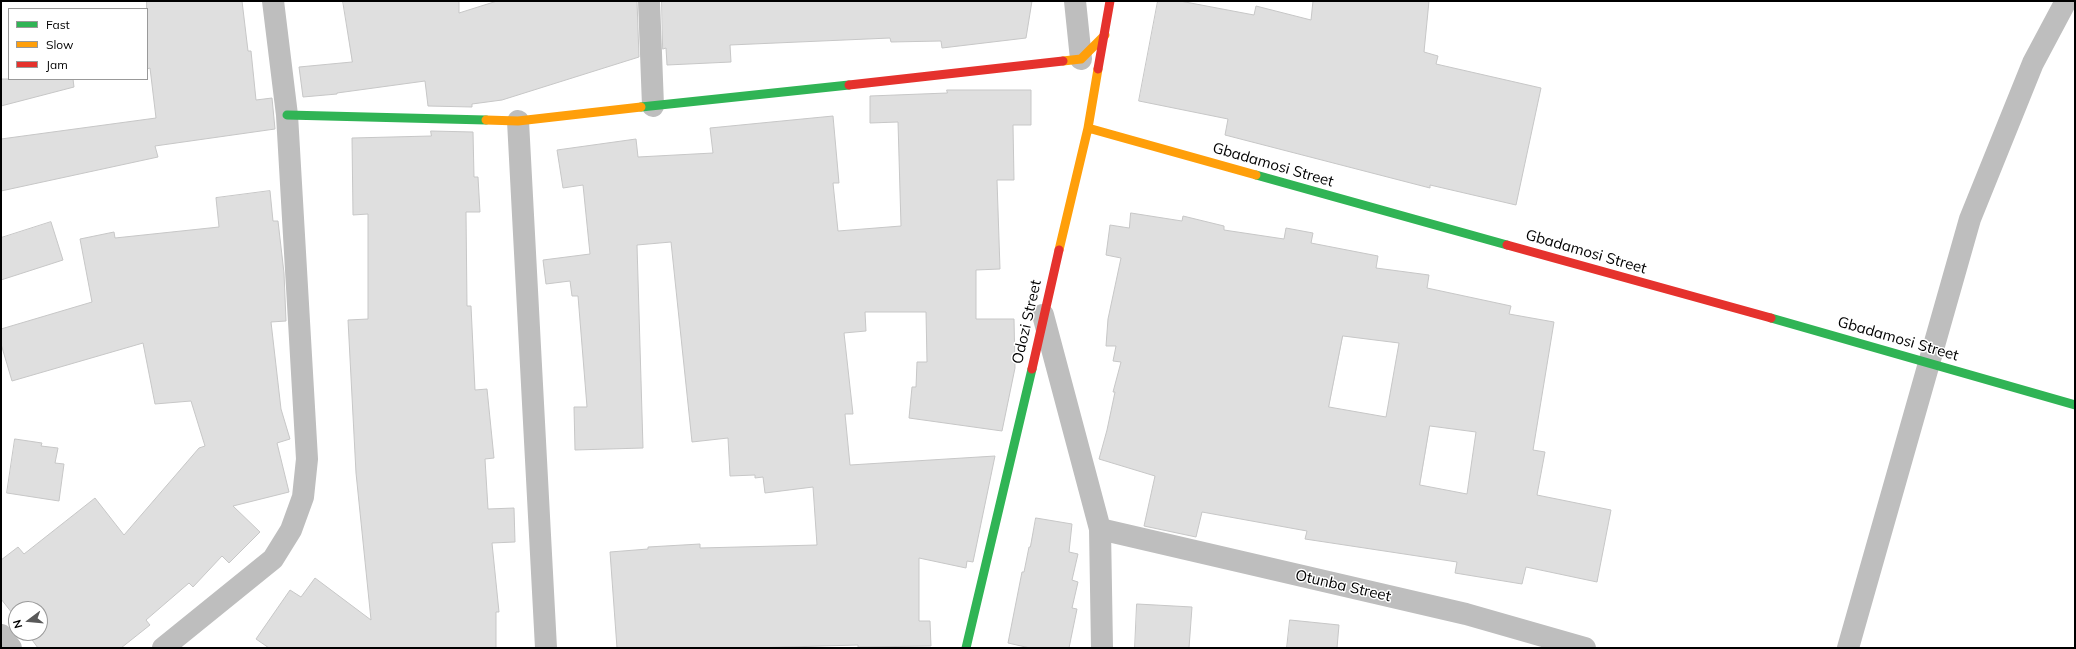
<!DOCTYPE html>
<html>
<head>
<meta charset="utf-8">
<style>
  body { margin:0 }
  #map { position:relative; width:2076px; height:649px; overflow:hidden; background:#fff; font-family:Mulish,sans-serif }
  canvas { display:block }
  .frame { position:absolute; inset:0; border:2px solid #000; pointer-events:none }
  .legend { position:absolute; left:8px; top:8px; width:140px; height:72px; box-sizing:border-box; background:#fff; border:1px solid #999; margin:0; padding:5px 7px; list-style:none; font-size:12px; color:#000 }
  .legend li { display:flex; align-items:center; gap:8px; height:20px }
  .legend b { width:20px; border:1px solid #999 }
  .north { position:absolute; left:8px; top:601px; width:40px; height:40px; box-sizing:border-box; background:#fff; border:1px solid #999; border-radius:50%; rotate:254deg; font-size:11px; font-weight:700; line-height:16px; text-align:center; color:#000 }
  .north::after { content:''; display:block; margin:auto; width:14px; height:18px; background:#595959; clip-path:polygon(50% 0,100% 100%,50% 72%,0 100%) }
</style>
</head>
<body>
<div id="map">
<canvas width="2076" height="649"></canvas>
<div class="frame"></div>
<ul class="legend">
<li><b style="height:5px;background:#30b455"></b>Fast</li>
<li><b style="height:5px;background:#ff9f0a"></b>Slow</li>
<li><b style="height:5px;background:#e5322d"></b>Jam</li>
</ul>
<div class="north">N</div>
</div>
<script>
const ctx = document.querySelector('canvas').getContext('2d');
ctx.lineJoin = 'round';
function fillPath(path, color) {
  ctx.fillStyle = color;
  ctx.fill(path, 'evenodd');
}
function strokePath(path, color, width, dash) {
  ctx.strokeStyle = color;
  ctx.lineWidth = width;
  ctx.lineCap = dash ? 'butt' : 'round';
  ctx.setLineDash(dash || []);
  ctx.stroke(path);
}
function drawText(font, color, halo, rows, align = 'center') {
  ctx.font = font + ' Mulish,sans-serif';
  ctx.lineWidth = 3;
  ctx.setLineDash([]);
  ctx.textBaseline = 'middle';
  ctx.strokeStyle = halo;
  ctx.fillStyle = color;
  for (const [text, x, y, turn = 0] of rows) {
    ctx.save();
    ctx.translate(x, y);
    ctx.rotate((+turn || 0) * Math.PI / 180);
    ctx.textAlign = isNaN(turn) ? turn : align;
    if (halo) ctx.strokeText(text, 0, 0);
    ctx.fillText(text, 0, 0);
    ctx.restore();
  }
}
const building = new Path2D(`
  M147 1H242L248 51H251L256 100 272 98 275 129 155 146 158 157 1 191V139L156 118 150 68 147 69Z
  M343 1H459V13L497 1H637L639 57 502 100 472 104V107L428 106 425 81 337 93V94L303 97 299 67 352 62Z
  M662 1H1032L1026 38 942 48 941 41 891 42 890 38 730 45 731 62 667 65 666 48 663 49Z
  M1158 1H1180L1254 15 1256 6 1311 20 1313 1H1429L1424 52 1438 56 1436 64 1541 88 1516 205 1430 185V188L1225 135 1228 119 1139 101Z
  M1 79H73L74 87 1 106Z
  M947 90H1031V125H1013L1014 180H997L1000 269 976 270V319H1014L1015 368 1002 431 909 418 912 387H916L917 362H927L926 312H865L866 331 844 333 853 414H845L850 465 995 456 973 562 967 561 966 568 919 558V621H930L931 646 858 647V645L751 648H617L610 552 648 549V547L700 544V548L817 545 813 487 765 493 763 477 755 478V475L730 476 728 438 692 442 671 242 637 245 643 448 575 450 574 407H587L578 296H572L570 281 546 284 543 260 590 254 583 185 563 188 557 150 636 139 638 157 713 153 710 128 833 116 839 183H833L838 231 901 226 898 122 870 123V96L947 93Z
  M431 131 473 132 474 177H478L480 212H466L467 306H471L475 390 487 389 494 458 485 459 488 509 514 508 515 542 492 543 499 612H496V648H269L256 639 290 590 301 597 315 578 371 620 356 473 348 320 368 319V214L353 215 352 138 431 136Z
  M270 191 273 221H278L284 273 286 321 271 322 281 409 290 439 277 443 289 492 233 506 260 532 229 563 222 556 193 587 189 583 146 620 150 625 121 648H38L27 633H40V609H16V618L1 599V560L18 547 24 554 95 498 124 535 199 448 205 446 191 401 155 404 143 343 12 381 1 344V329L92 302 80 239 114 232 115 238 219 227 216 198Z
  M1131 213 1182 221 1183 216 1224 226V230L1284 239 1286 228 1313 233 1311 243 1378 256 1376 268 1429 275 1427 288 1511 306 1509 314 1554 322 1533 450 1545 452 1537 495 1611 510 1597 582 1526 567 1522 584 1455 573 1457 562 1305 539 1307 531 1202 512 1196 537 1144 526 1155 476 1099 459 1107 430 1115 392H1113L1121 362 1113 361 1116 346H1106L1108 319 1121 258 1106 255 1110 225 1129 228ZM1343 336 1399 343 1386 417 1329 407ZM1430 426 1476 432 1467 494 1420 485Z
  M51 222 63 260 1 280V238Z
  M15 439 42 443 41 446 58 448 55 463 64 464 59 501 7 493Z
  M1036 518 1072 524 1069 552 1078 554 1072 580 1078 582 1072 608 1077 609 1069 648H1030L1008 643 1022 572H1024L1029 547H1030Z
  M1137 604 1192 607 1189 648H1135Z
  M1290 620 1339 625 1337 648H1287Z`);
const street = new Path2D(`
  M649 1 653 106
  M1075 1 1081 59
  M518 121 546 648
  M1043 315 1100 529 1102 648
  M1100 529 1466 614 1585 648
  M1 635 11 648
  M163 648 273 559 291 530 303 497 307 459 287 115 273 1
  M1848 648 1970 219 2033 63 2066 1`);
const fast = new Path2D(`
  M641 107 849 85
  M287 115 486 120
  M1256 175 1507 245
  M1771 318 2075 405
  M966 648 1032 369`);
const slow = new Path2D(`
  M1063 61 1081 59 1105 35
  M486 120 518 121 641 107
  M1088 128 1256 175
  M1059 250 1088 128 1098 69`);
const jam = new Path2D(`
  M1098 69 1110 1
  M849 85 1063 61
  M1507 245 1771 318
  M1032 369 1059 250`);
const streetNames = [
  ["Gbadamosi Street",1273,165,16],
  ["Gbadamosi Street",1586,252,16],
  ["Odozi Street",1027,322,-77],
  ["Gbadamosi Street",1898,339,16],
  ["Otunba Street",1343,586,13]
];
fillPath(building, '#dfdfdf');
strokePath(building, '#c7c7c7', 1);
strokePath(street, '#bebebe', 22);
strokePath(fast, '#30b455', 9);
strokePath(slow, '#ff9f0a', 9);
strokePath(jam, '#e5322d', 9);
drawText('15px', '#000', '#fff', streetNames);
</script>
</body>
</html>
